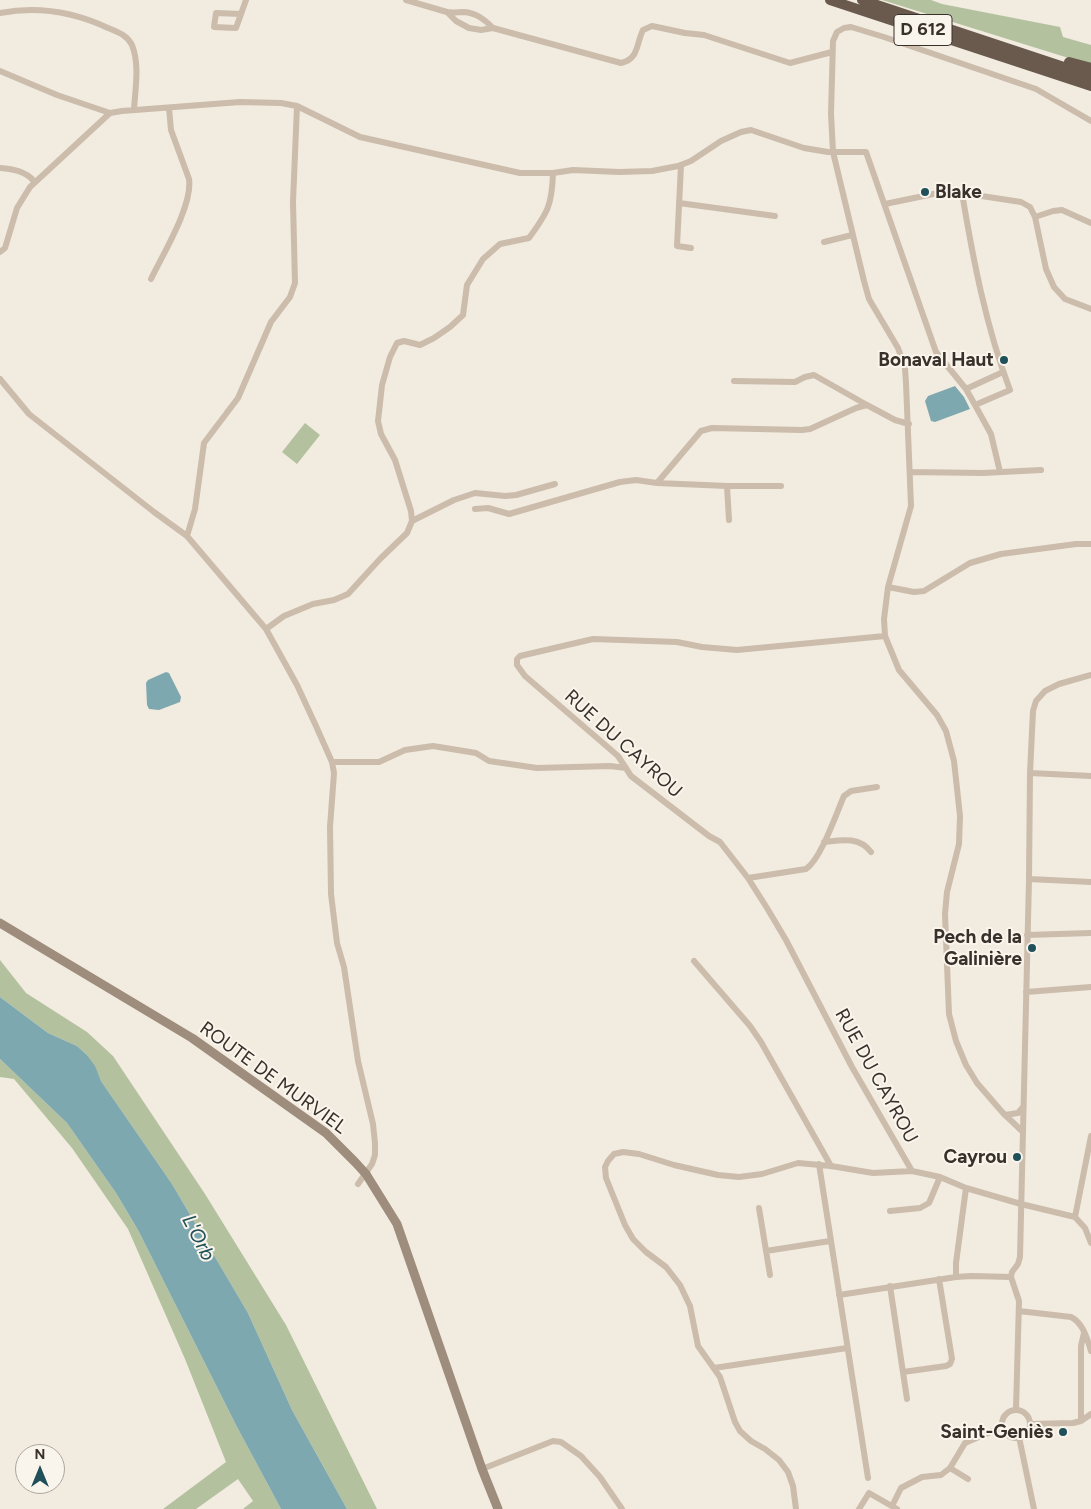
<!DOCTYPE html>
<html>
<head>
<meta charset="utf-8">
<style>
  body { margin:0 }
  #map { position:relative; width:1091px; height:1509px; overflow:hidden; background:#f2ebdf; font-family:Figtree,sans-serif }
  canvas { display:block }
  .north { position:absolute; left:15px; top:1444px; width:50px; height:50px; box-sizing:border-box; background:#faf5ec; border:1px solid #aca69e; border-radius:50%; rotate:0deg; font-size:14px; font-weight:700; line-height:20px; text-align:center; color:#38302a }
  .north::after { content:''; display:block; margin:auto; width:18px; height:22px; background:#205059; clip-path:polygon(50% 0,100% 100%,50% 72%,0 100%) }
</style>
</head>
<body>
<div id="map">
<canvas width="1091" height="1509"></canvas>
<div class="north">N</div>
</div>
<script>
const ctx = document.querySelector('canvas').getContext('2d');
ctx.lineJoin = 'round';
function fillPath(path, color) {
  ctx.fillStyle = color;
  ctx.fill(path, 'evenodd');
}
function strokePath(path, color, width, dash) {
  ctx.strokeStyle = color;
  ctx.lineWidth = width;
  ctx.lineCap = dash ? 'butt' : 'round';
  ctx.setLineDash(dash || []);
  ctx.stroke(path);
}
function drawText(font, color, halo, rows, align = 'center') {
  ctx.font = font + ' Figtree,sans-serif';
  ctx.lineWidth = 4;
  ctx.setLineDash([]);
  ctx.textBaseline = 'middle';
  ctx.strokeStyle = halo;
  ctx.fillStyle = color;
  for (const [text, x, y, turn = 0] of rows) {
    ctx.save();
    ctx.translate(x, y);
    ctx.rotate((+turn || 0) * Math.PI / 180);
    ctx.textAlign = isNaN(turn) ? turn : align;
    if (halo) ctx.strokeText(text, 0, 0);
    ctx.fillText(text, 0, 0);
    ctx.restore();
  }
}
const green = new Path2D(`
  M882 0H931L942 4 1060 27 1063 37 1091 45V65Z
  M305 423 320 435 297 464 282 452Z
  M0 960 26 993 87 1032 113 1056 205 1194 286 1325 377 1509H347L292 1410 248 1313 172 1184 101 1081 94 1066 87 1055 77 1046 48 1033 0 997Z
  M0 1059 67 1123 116 1193 138 1230 237 1427 281 1509H243L253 1501 238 1479 196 1509H163L226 1462 185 1359 128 1229 72 1148 14 1079 0 1077Z`);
const water = new Path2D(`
  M955 386 964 397 970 409 935 422 931 421 925 401 928 396Z
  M166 672 169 673 181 697 180 702 159 710 149 709 147 705 146 683 148 680Z
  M0 997 48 1033 77 1046 87 1055 95 1066 101 1081 172 1184 248 1313 292 1410 347 1509H281L237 1427 138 1230 116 1193 67 1123 0 1059Z`);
const minor = new Path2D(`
  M406 0 447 12 456 21 469 28 481 30 493 28 621 63C639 59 636 44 643 30L652 26 685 33 704 35 790 63 832 52
  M447 12C453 13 458 12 464 12 476 13 484 19 493 28
  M0 13C37 6 74 12 108 28 118 32 127 35 132 45 140 65 135 90 134 110
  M241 14 216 13 214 27 236 28 246 0
  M0 71 57 95 110 113
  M681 165 677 246 691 248
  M0 168C13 169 25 171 34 181
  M962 193C973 259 986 327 1010 390L975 405
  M679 203 775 216
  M885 204 943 192 962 193 1021 202 1030 207 1035 217 1046 269 1054 287 1065 299 1091 309
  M1035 217 1053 211 1062 210 1091 223
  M824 242 852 235
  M0 252 5 248 17 208 30 187 110 113 122 111 240 102 281 103 297 106 360 137 520 173H553L573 170 619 172 652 171 678 166 691 161 721 141 741 132 751 130 804 148 828 152H866L936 352 966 389 975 405 991 434 1000 472
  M151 279C163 254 193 205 189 179L171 130 169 108
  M0 379 29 414 154 512 187 536 266 629 297 685 316 726 332 762 334 773 330 827 331 894 337 943 344 967 358 1061 373 1124 375 1143V1155L372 1164 358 1184
  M734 381 795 382 805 377 814 375 867 405
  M966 389 1003 372
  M910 472 983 473 1041 470
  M657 483 727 486H781
  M727 486 729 520
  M475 509 488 508 509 514 620 482 636 480 657 483 701 431 712 428 802 430 810 429 856 408 867 405 895 420 909 424
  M412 521 454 500 475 493 505 496 516 495 555 484
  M187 536 195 509 204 443 238 398 271 322 290 297 295 283 293 202 297 106
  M888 587 914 592 924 591 970 563 1001 554 1076 544H1091
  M266 629 284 616 313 604 334 600 348 594 380 559 407 533 412 521 411 511 395 460 381 434 378 421 382 385 390 357 397 343 404 341 420 345 434 338 450 327 463 315 467 285 483 259 500 244 529 238C548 212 552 205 553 173
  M885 636 737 650 702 647 677 642 593 639 520 656 517 659V665L525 676 618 756 631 776 709 836 720 842 748 878 767 908 786 940 852 1067 912 1171 940 1177 966 1188 1021 1204 1075 1217
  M332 762H379L405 750 433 746 476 753 489 761 537 768 610 766 626 768
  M1030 773 1091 776
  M824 842C841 840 859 836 871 852
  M748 878 806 869C821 859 836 814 844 796L851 791 877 787
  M1029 879 1091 882
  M1027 935 1091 933
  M694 961 750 1026 761 1042 831 1166
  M1026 992 1091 987
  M1005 1115 1018 1113 1023 1107
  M1023 1132 1003 1113 977 1083 966 1065 956 1041 949 1014 945 914 947 892 959 844 960 816 954 761 946 731 937 715 899 670 885 636 884 619 888 587 911 506 906 383 905 368 898 348 869 299 864 281 833 152 831 114 833 41 837 32 844 28 851 27 884 37 1036 89 1091 121
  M819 1164 868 1478
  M759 1208 770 1275
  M890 1211 920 1208 929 1203 940 1177
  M1075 1217 1091 1136
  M1075 1217 1085 1228 1091 1243
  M766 1251 830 1241
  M956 1277V1263L966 1188
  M890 1286 907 1399
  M839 1295 956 1277 972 1276 1011 1277
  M1019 1311 1071 1317C1083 1323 1087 1338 1091 1351
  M714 1368 847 1348
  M903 1372 946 1366 950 1364 952 1359 939 1279
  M1016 1409 1019 1301 1011 1277 1012 1272 1018 1264 1020 1257 1029 879 1030 773 1033 711 1036 701 1045 691 1059 684 1091 675
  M1002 1424a14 14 0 1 1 28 0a14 14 0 1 1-28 0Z
  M1081 1421V1346L1084 1333
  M1030 1424 1073 1423 1081 1421 1091 1414
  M1019 1437 1034 1509
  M950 1468 968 1479
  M482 1469 553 1441 561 1442 581 1456 600 1477 622 1509
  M892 1506 901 1488 922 1477 941 1475 950 1468 965 1443 1002 1427
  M796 1509 793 1486 788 1472 779 1460 765 1449 751 1441 740 1431 735 1422 720 1377 698 1346 690 1306 680 1285 666 1267 646 1252 633 1239 625 1225 606 1178 605 1167 608 1161 614 1154 623 1152 639 1154 674 1165 718 1175 739 1177 762 1174 798 1163 831 1166 873 1173 912 1171
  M859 1509 869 1493 897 1509`);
const secondary = new Path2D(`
  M0 923 192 1038 326 1133 355 1162 366 1174 397 1224 482 1469 498 1509`);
const trunk = new Path2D(`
  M830 0 1091 86
  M862 0 1091 76
  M1069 62 1091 68`);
const markers = [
  [925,192,5,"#205059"],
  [1004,360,5,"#205059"],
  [1032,948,5,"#205059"],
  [1017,1157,5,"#205059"],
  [1063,1432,5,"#205059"]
];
const shields = [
  [923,30,58]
];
const shieldNames = [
  ["D 612",923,30]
];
const poiNames = [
  ["Blake",935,192,"left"],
  ["Bonaval Haut",994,360],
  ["Pech de la",1022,937],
  ["Galinière",1022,959],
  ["Cayrou",1007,1157],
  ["Saint-Geniès",1053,1432]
];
const streetNames = [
  ["RUE DU CAYROU",623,744,42],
  ["RUE DU CAYROU",876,1076,61],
  ["ROUTE DE MURVIEL",273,1078,36]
];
const waterNames = [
  ["L'Orb",198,1238,63]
];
fillPath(green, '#b3c19f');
fillPath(water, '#7ea8af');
strokePath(minor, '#cbbcab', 6);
strokePath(secondary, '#9e8c7c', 9);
strokePath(trunk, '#6a5a4e', 10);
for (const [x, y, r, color] of markers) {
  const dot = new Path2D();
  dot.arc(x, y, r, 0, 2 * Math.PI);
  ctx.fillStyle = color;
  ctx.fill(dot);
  strokePath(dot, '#faf5ec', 2);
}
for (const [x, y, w] of shields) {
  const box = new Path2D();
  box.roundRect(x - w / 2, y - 15.5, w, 31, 4);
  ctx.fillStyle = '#faf5ec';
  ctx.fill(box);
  strokePath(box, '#38302a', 1);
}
drawText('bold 18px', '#38302a', null, shieldNames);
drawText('bold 19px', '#38302a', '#faf5ec', poiNames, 'right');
drawText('19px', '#38302a', '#faf5ec', streetNames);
drawText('italic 20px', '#205059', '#faf5ec', waterNames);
</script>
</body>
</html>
